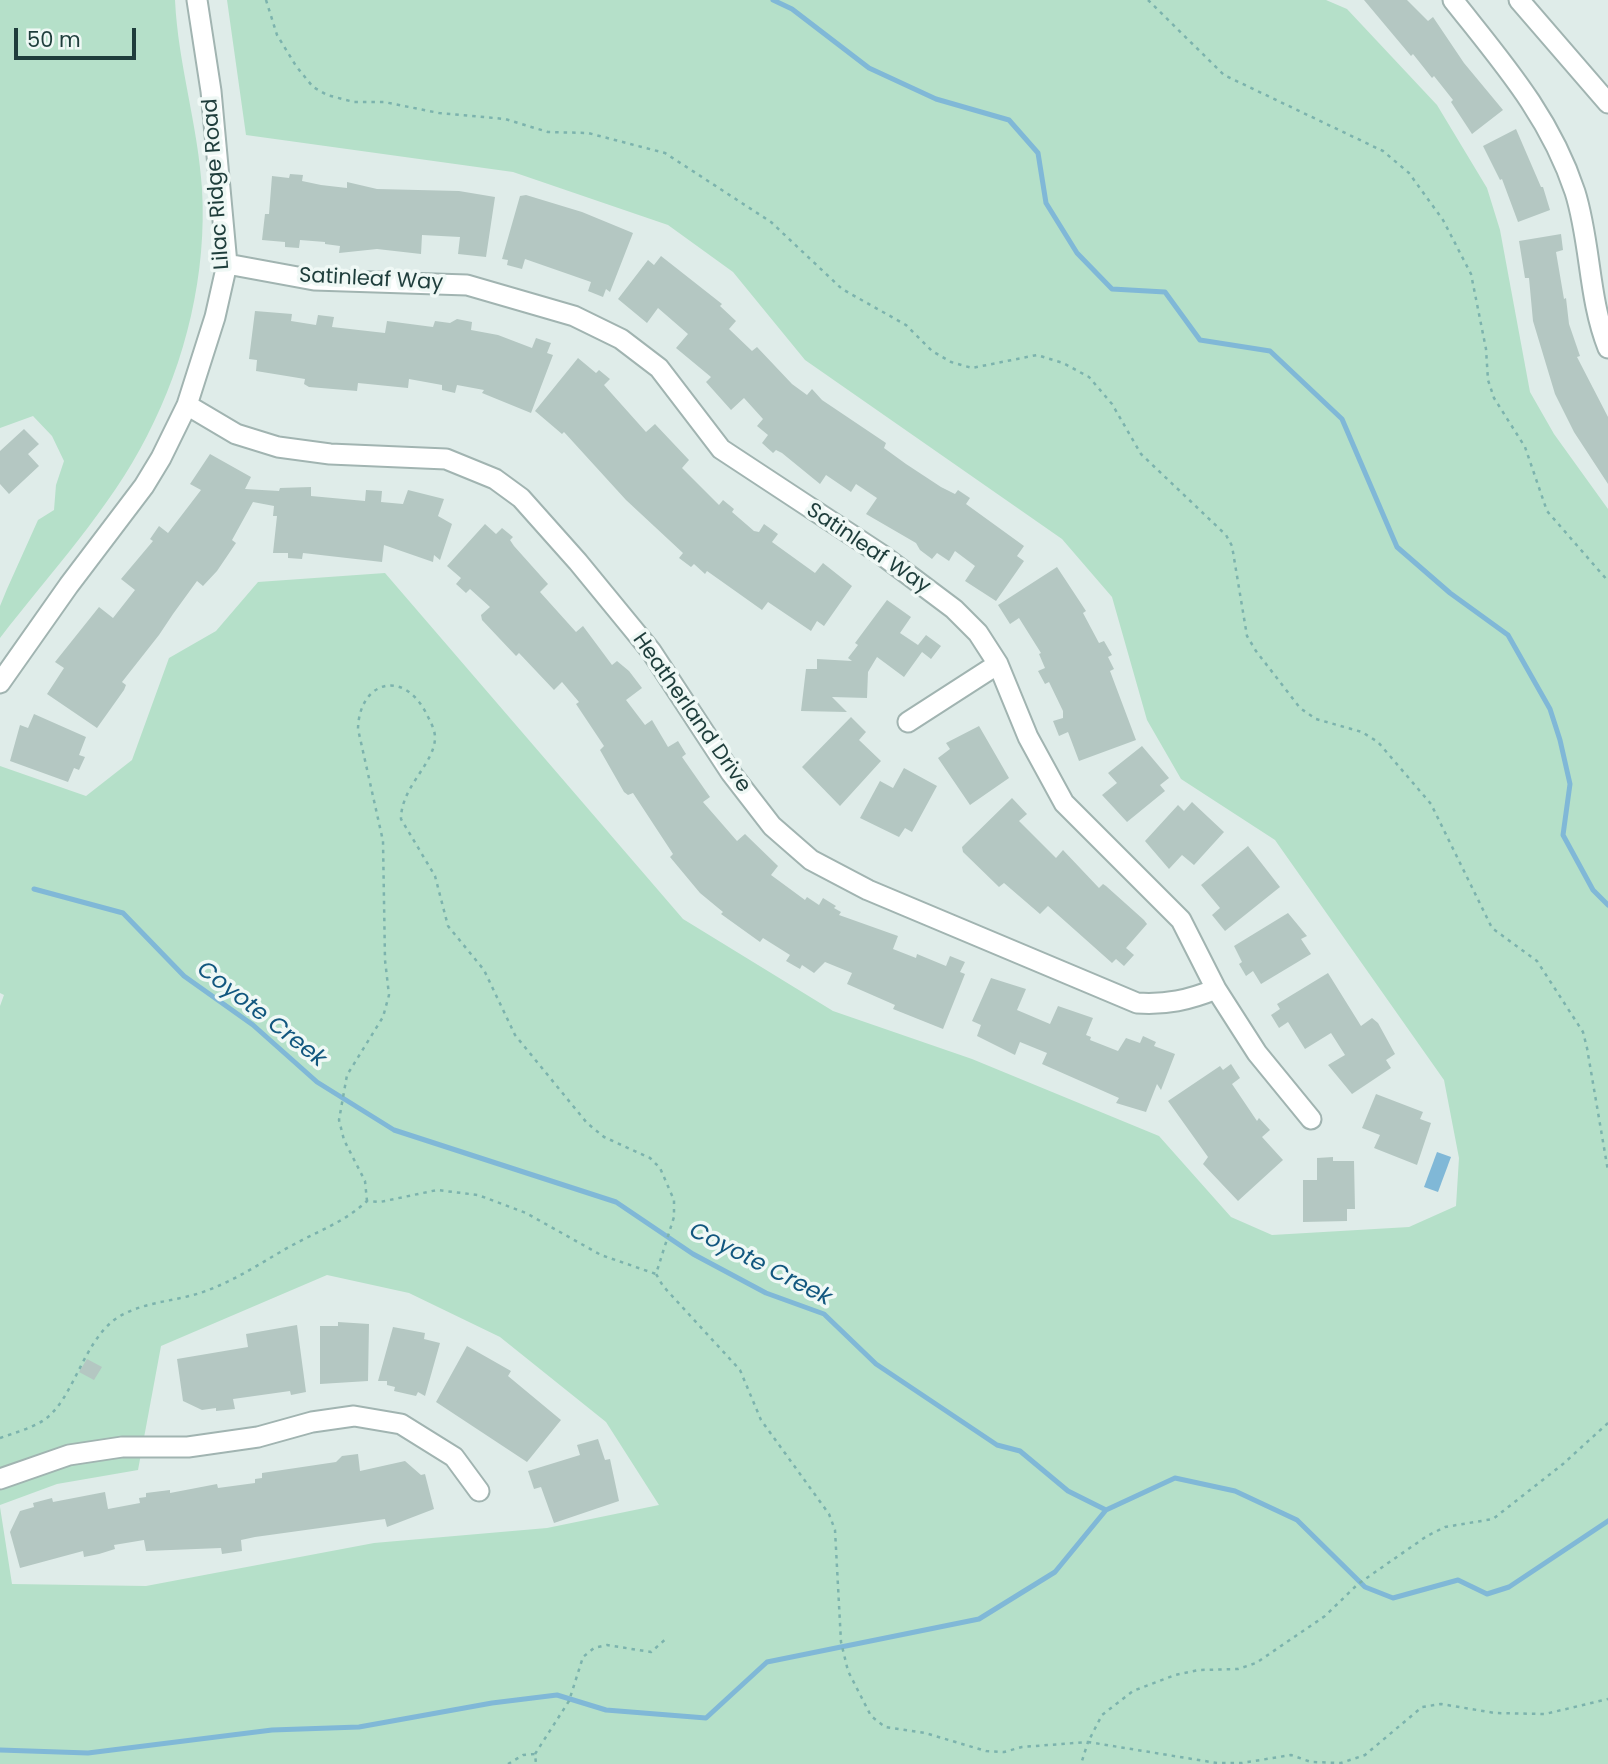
<!DOCTYPE html>
<html>
<head>
<meta charset="utf-8">
<style>
  body { margin:0 }
  #map { position:relative; width:1608px; height:1764px; overflow:hidden; background:#dfece9; font-family:Poppins,sans-serif }
  canvas { display:block }
  .scale { position:absolute; left:14px; top:28px; width:122px; height:32px; box-sizing:border-box; border:4px solid #1e3d3b; border-top:0; padding-left:9px; font-size:21px; line-height:24px; white-space:nowrap; color:#1e3d3b; -webkit-text-stroke:5px #eff8f5; paint-order:stroke }
</style>
</head>
<body>
<div id="map">
<canvas width="1608" height="1764"></canvas>
<div class="scale">50 m</div>
</div>
<script>
const ctx = document.querySelector('canvas').getContext('2d');
ctx.lineJoin = 'round';
function fillPath(path, color) {
  ctx.fillStyle = color;
  ctx.fill(path, 'evenodd');
}
function strokePath(path, color, width, dash) {
  ctx.strokeStyle = color;
  ctx.lineWidth = width;
  ctx.lineCap = dash ? 'butt' : 'round';
  ctx.setLineDash(dash || []);
  ctx.stroke(path);
}
function drawText(font, color, halo, rows, align = 'center') {
  ctx.font = font + ' Poppins,sans-serif';
  ctx.lineWidth = 7;
  ctx.setLineDash([]);
  ctx.textBaseline = 'middle';
  ctx.strokeStyle = halo;
  ctx.fillStyle = color;
  for (const [text, x, y, turn = 0] of rows) {
    ctx.save();
    ctx.translate(x, y);
    ctx.rotate((+turn || 0) * Math.PI / 180);
    ctx.textAlign = isNaN(turn) ? turn : align;
    if (halo) ctx.strokeText(text, 0, 0);
    ctx.fillText(text, 0, 0);
    ctx.restore();
  }
}
const green = new Path2D(`
  M0 0H175C178 64 198 125 202 189 207 273 186 361 147 436 110 509 50 573 0 638V606L7 589 38 520 54 510 56 485 64 461 52 436 33 416 0 428Z
  M227 0H1326L1347 9 1437 105 1487 188 1500 230 1530 392 1554 434 1608 509V1764H0V1507L12 1584 146 1586 374 1543 547 1528 659 1505 606 1422 500 1337 409 1293 327 1275 161 1346 138 1470 57 1484 0 1505V1006L4 995 0 993V766L86 796 132 760 169 658 216 631 258 582 385 573 683 919 833 1011 972 1059 1159 1136 1231 1217 1272 1235 1409 1227 1456 1206 1459 1158 1444 1080 1275 840 1181 779 1147 720 1112 597 1062 539 805 360 733 272 668 225 513 172 246 135Z`);
const water = new Path2D(`
  M1437 1152 1451 1157 1438 1192 1424 1187Z`);
const stream = new Path2D(`
  M773 0 792 9 869 68 936 99 1009 120 1038 153 1046 203 1077 253 1112 289 1165 292 1200 340 1270 351 1342 419 1397 547 1450 593 1508 635 1550 709 1560 740 1570 784 1563 835 1593 890 1608 905
  M34 889 123 913 184 976 253 1025 317 1082 394 1130 616 1202 693 1254 766 1293 824 1314 876 1364 997 1445 1020 1451 1068 1491 1106 1510
  M0 1750 88 1753 272 1730 359 1727 492 1703 557 1695 606 1710 706 1718 767 1662 979 1619 1055 1572 1106 1510 1175 1478 1235 1491 1297 1520 1365 1587 1393 1598 1458 1580 1487 1594 1509 1587 1608 1521`);
const building = new Path2D(`
  M1364 0H1407L1428 21 1433 17 1464 63 1503 110 1472 134 1451 102 1453 100 1434 76 1432 78 1413 54 1411 56Z
  M1516 129 1541 187H1543L1550 210 1518 222 1502 179 1500 180 1483 146Z
  M290 174 303 175 302 181 321 185 347 188V182L377 189 459 191 495 197 486 257 458 254 460 237 422 235 421 254 377 249 339 253 340 246 325 244V242L300 240 299 248 285 247V242L262 240 265 214H269L272 176 289 178Z
  M526 195 582 212 633 233 610 292 606 289 603 297 588 291 591 282 525 259 522 269 507 265 508 260 502 259 520 196Z
  M1561 234 1563 250 1556 252 1564 299 1566 298 1569 324 1580 356 1577 357 1608 417V484L1574 432 1555 394 1533 321 1529 278H1525L1519 241Z
  M661 256 722 304 720 306 736 321 729 329 752 351 757 347 792 384 807 395 812 389 822 400 886 443 884 448 906 464 941 487 955 494 958 490 970 498 966 504 1024 546 1017 556 1024 561 996 601 965 581 975 566 955 551 949 561 937 553 932 559 920 550 916 543 866 514 877 498 856 484 851 492 826 475 820 484 782 453 776 450 773 453 762 443 768 435 757 426 763 419 744 398 731 410 706 382 711 377 676 348 688 334 658 308 647 323 618 299 648 260 654 265Z
  M255 311 292 314 291 321 316 325 318 315 334 317 332 327 385 333 387 321 433 327 435 321 450 323 457 319 472 322 471 330 498 335 532 348 536 338 551 343 547 353 553 355 531 413 482 393 484 390 457 385 455 393 442 390V385L409 379 408 388 358 383 357 391 309 387 304 384 305 379 256 371 257 360 249 359Z
  M578 358 596 373 599 370 610 379 604 385 646 432 655 424 689 460 682 468 719 505 723 500 734 509 732 512 754 531 759 532 764 524 778 534 772 542 815 573 823 563 852 586 824 626 817 621 811 631 768 602 762 610 707 571 705 574 694 564 691 567 679 558 683 553 626 500 564 432 562 434 535 411Z
  M24 429 39 444 28 454 39 466 9 494 0 484V451Z
  M210 454 251 477 245 489 279 491 280 488 311 487V496L365 501 366 490 382 491 381 502 403 504 408 490 444 499 438 516 452 524 440 560 434 555 433 562 384 545 382 562 303 553 302 559 288 558V553H273L277 516H273L274 506 253 502 232 540 236 543 217 571 203 586 197 581 173 614 159 635 122 682 126 685 124 690 97 728 47 694 64 668 55 662 99 607 113 618 135 590 121 579 153 541 150 539 159 526 168 533 201 490 190 484Z
  M485 524 496 534 502 528 513 537 510 540 514 546 548 584 540 592 576 632 583 626 612 665 617 661 629 671 642 688 626 700 645 725 652 720 668 747 678 741 686 754 682 757 710 797 703 802 737 841 745 834 778 866 771 875 805 900 807 897 819 905 823 898 836 906 834 908 841 912 839 915 898 936 893 949 916 958 917 954 946 966 950 956 965 962 960 972 965 974 943 1029 893 1009 895 1005 847 984 852 973 825 962 814 973 802 965 800 969 786 961 790 955 763 938 760 942 721 914 723 912 700 893 670 857 673 854 633 793 628 795 624 792 600 750 604 746 576 704 579 702 562 682 554 690 519 653 516 656 482 620 481 615 490 607 470 589 466 593 456 584 461 578 447 566Z
  M1057 567 1086 611 1083 613 1099 643 1104 641 1112 655 1108 657 1114 669 1110 671 1136 740 1079 761 1068 732 1059 736 1053 721 1063 718V711L1049 682 1045 684 1038 671 1045 668 1039 654 1041 653 1019 618 1010 624 998 605Z
  M887 600 911 617 900 633 918 645 926 635 941 646 931 659 922 652 904 677 877 657 868 672 867 698 832 697 847 712 801 711 806 669H817V659L852 661 848 658 858 645 855 643Z
  M34 714 86 737 79 755 85 757 79 770 74 768 68 782 10 761 20 725 28 728Z
  M851 717 866 732 859 740 881 761 840 806 802 767Z
  M979 726 1009 778 970 805 938 758 950 749 946 743Z
  M1142 746 1169 778 1160 785 1165 791 1127 822 1102 795 1117 783 1108 773Z
  M904 768 937 786 912 832 905 828 899 837 860 818 880 781 893 788Z
  M1012 798 1027 814 1019 821 1056 858 1063 850 1099 888 1103 884 1106 886 1144 920 1147 924 1126 948 1134 955 1124 966 1116 959 1112 963 1048 906 1040 914 1004 883 999 887 963 852 962 847Z
  M1192 802 1224 832 1194 865 1182 855 1169 869 1145 841 1178 805 1184 811Z
  M1248 846 1280 887 1225 931 1212 915 1220 908 1201 885Z
  M1288 913 1307 936 1301 939 1311 954 1261 984 1253 971 1246 976 1239 964 1242 962 1234 946Z
  M1328 973 1361 1026 1372 1018 1378 1023 1395 1054 1386 1060 1391 1068 1352 1094 1328 1065 1345 1055 1331 1033 1305 1049 1288 1022 1279 1028 1271 1015 1280 1009 1277 1004Z
  M991 978 1026 989 1017 1010 1050 1024 1058 1006 1093 1018 1086 1035 1091 1037 1090 1040 1118 1051 1126 1038 1140 1043 1143 1036 1156 1042 1154 1046 1175 1054 1161 1090 1157 1084 1146 1112 1116 1103 1119 1098 1042 1064 1047 1053 1020 1042 1015 1055 977 1036 981 1025 972 1021Z
  M1231 1064 1240 1078 1232 1084 1257 1121 1259 1118 1270 1130 1262 1137 1283 1160 1238 1201 1203 1164 1208 1157 1168 1101 1220 1066 1223 1070Z
  M1376 1094 1423 1112 1420 1119 1431 1123 1417 1165 1374 1148 1380 1135 1362 1128Z
  M1333 1157V1161H1354L1355 1209H1347V1221L1303 1222V1180H1317V1158Z
  M338 1322 369 1324 368 1381 320 1384V1326H338Z
  M297 1325 306 1392 291 1395 290 1391 233 1399 235 1409 216 1411V1408L202 1410 183 1401 177 1359 248 1347 246 1334Z
  M393 1327 425 1333 424 1339 440 1343 425 1396 418 1392 416 1396 394 1391 395 1387 387 1385V1381H378Z
  M467 1346 511 1371 508 1376 561 1420 527 1462 436 1402Z
  M87 1359 102 1367 94 1380 79 1372Z
  M598 1439 605 1460 610 1459 619 1501 554 1523 541 1487 534 1489 528 1471 580 1455 577 1445Z
  M358 1454 360 1471 405 1461 421 1475 425 1474 434 1509 387 1527 385 1519 255 1537 241 1540 242 1551 222 1554 221 1548 146 1551 144 1540 114 1545 115 1549 99 1554 84 1557 83 1551 20 1568 10 1532 20 1511 34 1507 33 1503 52 1498 53 1502 105 1492 108 1509 140 1503 139 1498 146 1497V1493L170 1490V1493L217 1484 218 1488 255 1483V1479L262 1478V1473L336 1462 342 1456Z`);
const path = new Path2D(`
  M266 0 277 35 296 66 313 87 327 95 354 102H384L439 113 505 119 548 132 588 133 665 153 771 222 842 289 906 325 932 351 951 362 972 368 1037 355 1063 363 1089 377 1112 404 1141 454 1226 535 1232 546 1247 636 1256 651 1300 708 1316 719 1362 732 1378 742 1431 804 1492 928 1537 961 1583 1032 1587 1048 1608 1171
  M1148 0 1224 75 1383 151 1409 173 1443 220 1471 274 1486 349 1488 380 1494 398 1525 447 1547 511 1608 581
  M367 1201 365 1181 344 1140 339 1120 347 1075 383 1017 389 995 385 960 383 841 358 729C359 683 401 668 425 711 429 719 434 727 435 736 436 763 401 786 401 819L435 876 448 926 484 970 515 1035 587 1123 604 1137 650 1158 660 1168 674 1200V1217L656 1274 663 1286 740 1370 761 1420 829 1514 835 1530 841 1642 848 1671 871 1716 885 1727 925 1733 986 1751 1004 1752 1022 1747 1088 1742 1081 1764
  M1608 1423 1563 1464 1493 1519 1445 1527 1427 1536 1358 1584 1325 1616 1256 1663 1238 1669 1199 1670 1175 1675 1133 1691 1102 1715 1088 1742 1217 1763H1242L1291 1755 1311 1762 1341 1763 1365 1755 1422 1707 1441 1704 1495 1713 1545 1714 1608 1699
  M0 1438C14 1433 32 1428 44 1420 73 1400 82 1345 114 1320 139 1302 172 1302 200 1293 233 1282 259 1264 289 1247 316 1232 345 1222 367 1201L380 1202 437 1190 478 1195 526 1213 601 1255 656 1274
  M535 1754 569 1701 583 1657 594 1648 607 1645 651 1652 668 1637
  M508 1764 523 1755 535 1754 536 1764`);
const minor = new Path2D(`
  M1453 0C1502 62 1550 116 1575 192 1591 243 1588 298 1608 348
  M1519 0 1608 103
  M227 264 314 280 467 285 574 316 621 339 659 368 721 449 882 555 954 609 978 633 998 664 1028 737 1064 803 1181 920 1216 989 1257 1053 1311 1119
  M187 405 236 434 278 447 330 454 446 459 495 479 521 498 578 562 651 651 731 773 772 826 811 860 868 890 1137 1003C1166 1005 1189 1000 1216 989
  M0 683 69 585 144 486 161 458 187 405 215 317 227 264 211 91 197 0
  M908 722 998 664
  M0 1479 69 1455 122 1447H188L258 1437 312 1422 354 1416 401 1424 454 1457 479 1491`);
const streetNames = [
  ["Lilac Ridge Road",217,184,-94],
  ["Satinleaf Way",371,280,3],
  ["Satinleaf Way",868,549,34],
  ["Heatherland Drive",691,713,55]
];
const waterNames = [
  ["Coyote Creek",261,1015,38],
  ["Coyote Creek",760,1265,27]
];
fillPath(green, '#b5e0c9');
fillPath(water, '#80b8d7');
strokePath(stream, '#80b8d7', 5);
fillPath(building, '#b4c7c2');
strokePath(minor, '#a1b4b1', 23);
strokePath(path, '#7cb3ad', 2.5, [3.5, 5]);
strokePath(minor, '#fff', 19);
drawText('21px', '#1e3d3b', '#eff8f5', streetNames);
drawText('italic 23px', '#12577f', '#eff8f5', waterNames);
</script>
</body>
</html>
